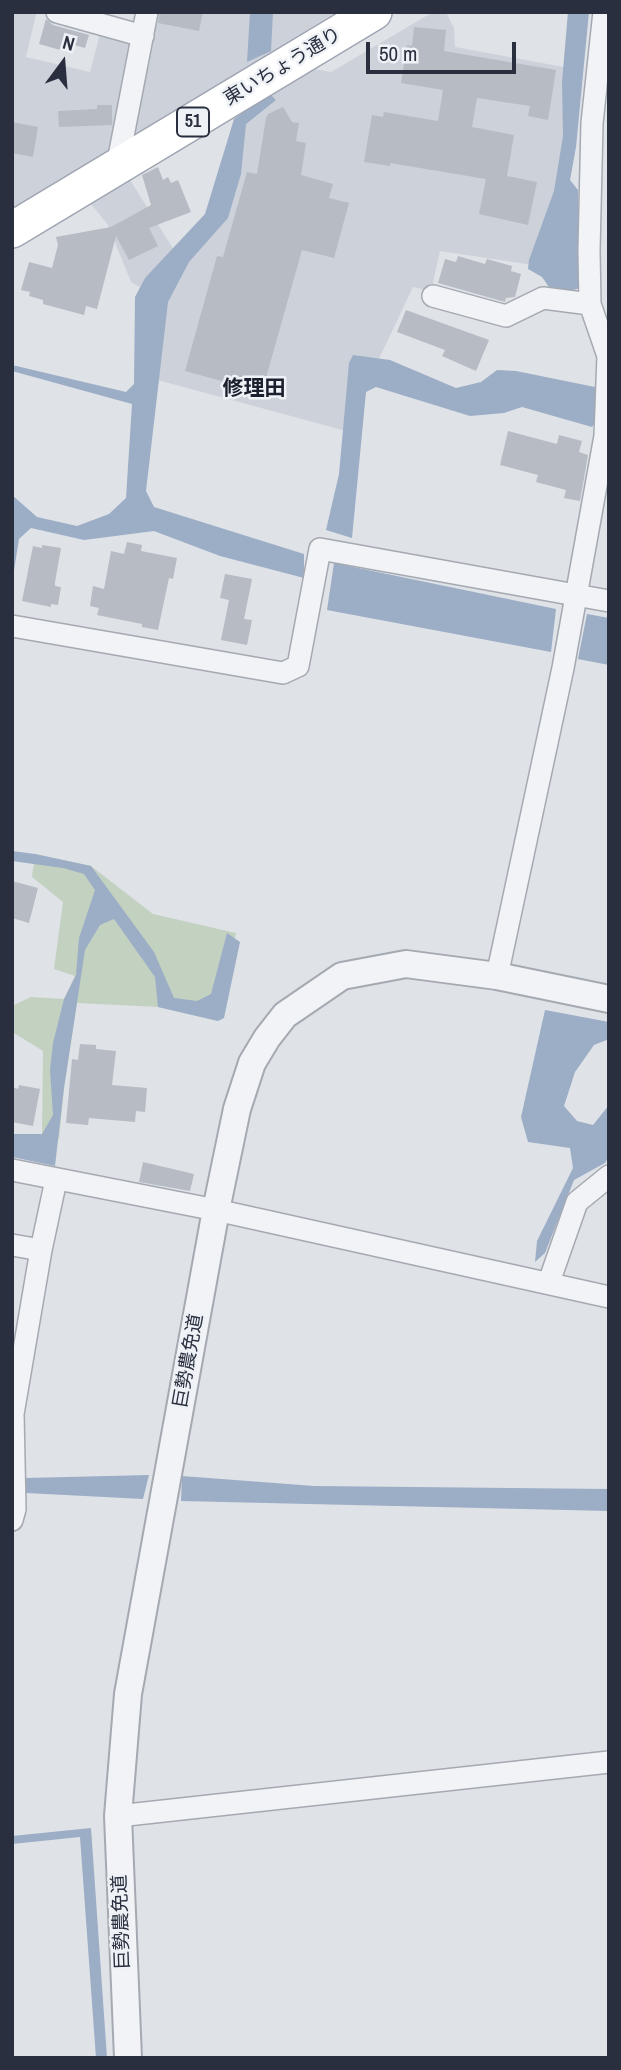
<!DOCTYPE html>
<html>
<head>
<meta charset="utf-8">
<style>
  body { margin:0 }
  #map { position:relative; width:621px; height:2070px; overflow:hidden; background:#dfe2e7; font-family:"Archivo Narrow",sans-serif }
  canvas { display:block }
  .frame { position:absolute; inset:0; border:14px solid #292f3e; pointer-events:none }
  .north { position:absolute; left:28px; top:28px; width:70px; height:70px; -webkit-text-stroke:5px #eef1f5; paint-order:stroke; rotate:16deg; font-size:19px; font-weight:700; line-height:28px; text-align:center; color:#292f3e }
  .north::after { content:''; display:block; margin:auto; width:24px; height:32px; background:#292f3e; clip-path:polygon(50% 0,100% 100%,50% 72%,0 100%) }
  .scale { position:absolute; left:366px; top:42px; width:150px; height:32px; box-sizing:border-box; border:4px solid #292f3e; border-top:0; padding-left:9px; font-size:21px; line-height:24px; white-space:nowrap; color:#292f3e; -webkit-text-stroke:5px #eef1f5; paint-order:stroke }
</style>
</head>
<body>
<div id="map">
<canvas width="621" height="2070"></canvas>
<div class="frame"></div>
<div class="north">N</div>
<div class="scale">50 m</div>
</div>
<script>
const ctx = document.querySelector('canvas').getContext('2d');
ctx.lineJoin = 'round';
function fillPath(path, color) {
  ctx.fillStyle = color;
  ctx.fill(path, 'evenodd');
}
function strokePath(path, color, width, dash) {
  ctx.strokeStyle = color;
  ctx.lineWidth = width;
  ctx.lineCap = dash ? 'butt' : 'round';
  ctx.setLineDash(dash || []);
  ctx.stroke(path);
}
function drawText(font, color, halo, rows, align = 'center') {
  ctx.font = font + ' "Archivo Narrow","Noto Sans JP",sans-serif';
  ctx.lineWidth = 5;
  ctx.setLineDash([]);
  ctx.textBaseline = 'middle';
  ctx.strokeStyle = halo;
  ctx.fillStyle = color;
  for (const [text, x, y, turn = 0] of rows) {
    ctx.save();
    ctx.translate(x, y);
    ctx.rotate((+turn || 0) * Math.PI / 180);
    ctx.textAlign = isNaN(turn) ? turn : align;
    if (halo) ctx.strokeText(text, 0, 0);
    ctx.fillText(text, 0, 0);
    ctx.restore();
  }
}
const built = new Path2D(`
  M12 12 36 14 26 57 90 72 101 30 136 40 113 150 12 212Z
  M153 12H336L129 140Z
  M433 12H446L454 28 455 47 569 68 559 269 440 251 431 291 413 287 375 367 350 432 154 379 165 287 225 204 244 117 238 110 308 68 331 72Z
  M130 180 174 250 145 278 140 287 131 282 108 225 91 204Z`);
const green = new Path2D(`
  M35 854 91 866 153 914 236 933 218 1021 158 1007 77 1003 64 1088 59 1139 42 1134 43 1051 14 1033 12 1006 31 997 64 999 75 976 54 969 63 902 32 877Z`);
const water = new Path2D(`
  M250 12H273L271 51 247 62Z
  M568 12H589L576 147 570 180 578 190 580 288 570 291 551 290 542 277 528 269 529 260 554 191 563 136 562 82Z
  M270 94 276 100 246 124 241 174 228 218 189 262 168 302 146 491 154 507 304 554V578L220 556 154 531 84 540 31 528 19 539 12 583V495L37 517 77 526 109 514 126 498 132 404 12 371V365L126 392 134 384 135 297 145 278 205 214 234 119Z
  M353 355 390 360 456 388 481 382 497 370 516 371 595 387 598 417 592 427 522 407 504 413 470 416 376 387 366 392 352 538 326 530 339 474 349 363Z
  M334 563 556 609 551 652 327 610Z
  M587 614 609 618V665L578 659Z
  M12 851 35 854 91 866 154 952 174 998 197 1001 211 994 227 933 240 942 224 1018 218 1021 158 1007 155 977 114 919 100 925 85 950 64 1088 55 1166 12 1157V1134H42L53 1115 50 1070 53 1043 64 999 76 975 79 938 95 890 84 874 63 868 12 861Z
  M545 1010 609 1022V1039L594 1045 575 1072 564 1106 577 1121 593 1125 609 1105V1156L605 1163 574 1180 545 1253 535 1262 537 1241 573 1168 570 1148 528 1142 521 1117Z
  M149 1475 143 1499 26 1493V1478Z
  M182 1476 314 1486 609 1489V1511L181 1501Z
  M91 1828 107 2058H96L80 1837 12 1844V1836Z`);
const building = new Path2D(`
  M160 12H203L199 31 158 23Z
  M46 19 53 25 89 35 85 48 74 45 71 53 39 44Z
  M414 27 446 30 444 51 556 70 548 120 528 116 530 106 477 98 472 127 514 135 507 176 537 182 528 225 479 214 486 179 390 163V166L364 162 372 115 383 117 384 112 438 121 443 90 401 83 407 45 412 46Z
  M97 105H112V125L59 127 58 111 97 109Z
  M283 107 292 122 299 123 296 141 306 143 301 175 333 184 329 198 349 203 334 258 302 250 262 392 185 371 217 256 223 257 247 172 257 174 266 118 268 114Z
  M12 122 38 127 33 157 12 153Z
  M158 167 163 180 168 177 171 183 178 180 191 212 149 228 158 246 129 260 116 236 97 309 86 306 84 315 43 304V300L29 296 30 292 21 290 29 262 52 268 58 245 56 237 111 227 151 205 142 175Z
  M458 256 485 264 487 259 512 266 511 271 521 274 515 297 506 298 505 302 438 283 445 259 456 262Z
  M406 310 489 340 476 371 442 356 445 350 397 332Z
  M508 431 557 444 559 435 582 441 579 452 588 455 580 501 564 498 566 490 536 482 538 475 500 465Z
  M127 542 142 545 141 551 177 558 173 579 169 578 158 630 142 627V624L97 615 99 608 90 606 93 586 104 589 111 551 124 554Z
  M42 545 61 548 55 582V586L61 587 58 605 51 604V607L22 601 33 546 42 548Z
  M225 574 252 579 244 619 252 620 247 645 221 640 229 600 220 598Z
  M12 881 38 888 29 923 12 918Z
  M80 1044 96 1045V1049L116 1051 112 1085 147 1088 145 1112 136 1111 135 1122 89 1118 88 1125 66 1123 72 1059 78 1060Z
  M19 1085 40 1089 33 1126 12 1122V1087L18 1089Z
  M143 1162 194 1174 190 1191 139 1182Z`);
const minor = new Path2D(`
  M57 12 143 36
  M117 167 147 12
  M433 296 506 316 543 298 590 304
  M12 626 283 673 298 666 320 549 609 601
  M497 976 563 668 605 436 608 356 590 304 589 251 592 123 604 12
  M12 1170 216 1210 609 1297
  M12 1245 41 1250
  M549 1282 577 1202 609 1176
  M12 1520 15 1509 13 1414 41 1250 56 1180
  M118 1816 609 1762`);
const tertiary = new Path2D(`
  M128 2058 118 1816 128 1694 216 1210 237 1109 252 1063 267 1038 285 1015 342 976 406 964 497 976 609 999`);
const primary = new Path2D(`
  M12 230 374 12`);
const shields = [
  [193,122,32]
];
const shieldNames = [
  ["51",193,122]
];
const streetNames = [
  ["東いちょう通り",283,67,-31],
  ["巨勢農免道",189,1361,-80],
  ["巨勢農免道",122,1922,-92]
];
const neighbourhoodNames = [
  ["修理田",254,389]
];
fillPath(built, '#cdd1d9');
fillPath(green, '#c3d1c1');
fillPath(water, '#9cadc6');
fillPath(building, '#b7bbc4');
strokePath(minor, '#a5a9b1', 24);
strokePath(tertiary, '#a5a9b1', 30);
strokePath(primary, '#9fa5b2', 38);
strokePath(minor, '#f1f3f6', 21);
strokePath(tertiary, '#f1f3f6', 26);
strokePath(primary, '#fff', 35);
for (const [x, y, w] of shields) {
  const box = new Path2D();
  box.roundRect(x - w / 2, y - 14.5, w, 29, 5);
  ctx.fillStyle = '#eef1f5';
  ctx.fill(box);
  strokePath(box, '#292f3e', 2);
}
drawText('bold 18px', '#292f3e', null, shieldNames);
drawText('19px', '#292f3e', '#eef1f5', streetNames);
drawText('bold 21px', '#1b202e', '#eef1f5', neighbourhoodNames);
</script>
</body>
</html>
